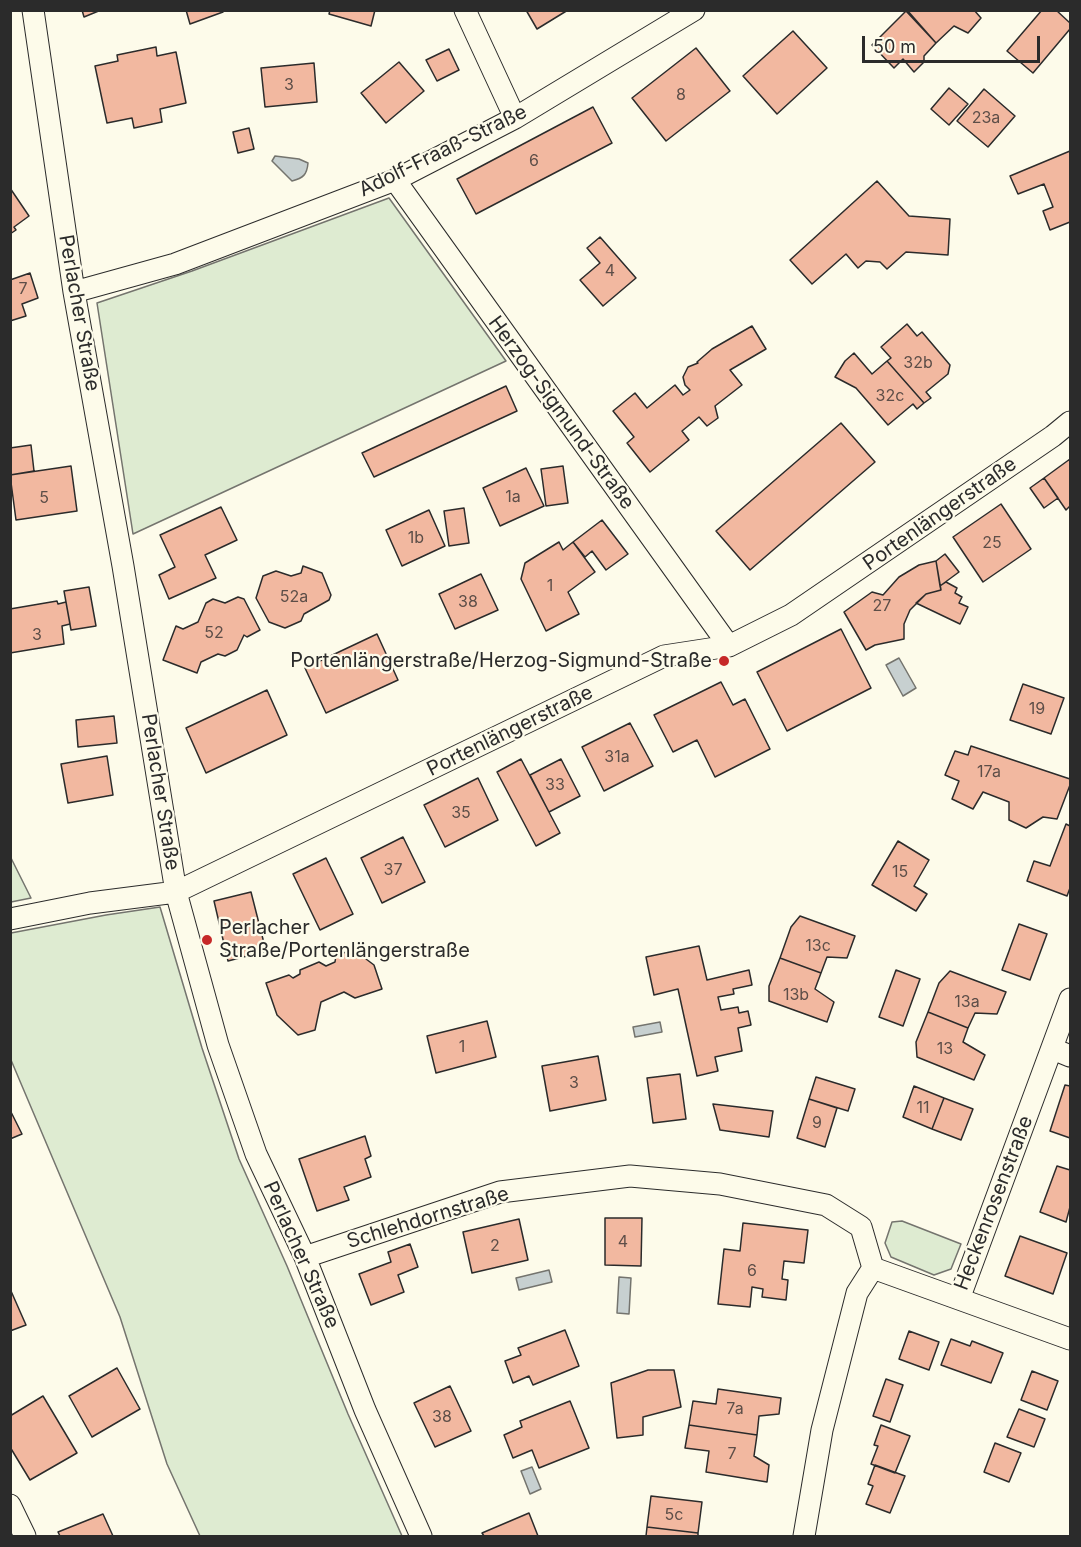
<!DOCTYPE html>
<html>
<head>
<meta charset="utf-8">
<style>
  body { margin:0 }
  #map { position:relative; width:1081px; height:1547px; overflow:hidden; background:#fdfbea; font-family:Inter,sans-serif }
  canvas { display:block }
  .frame { position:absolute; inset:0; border:12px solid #2b2b2b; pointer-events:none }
  .scale { position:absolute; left:862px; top:36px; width:178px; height:27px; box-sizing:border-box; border:3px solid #2b2b2b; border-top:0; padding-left:8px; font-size:18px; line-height:21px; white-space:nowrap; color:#2b2b2b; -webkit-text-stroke:4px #fdfbea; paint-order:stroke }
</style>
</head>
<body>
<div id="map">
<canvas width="1081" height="1547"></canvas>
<div class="frame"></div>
<div class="scale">50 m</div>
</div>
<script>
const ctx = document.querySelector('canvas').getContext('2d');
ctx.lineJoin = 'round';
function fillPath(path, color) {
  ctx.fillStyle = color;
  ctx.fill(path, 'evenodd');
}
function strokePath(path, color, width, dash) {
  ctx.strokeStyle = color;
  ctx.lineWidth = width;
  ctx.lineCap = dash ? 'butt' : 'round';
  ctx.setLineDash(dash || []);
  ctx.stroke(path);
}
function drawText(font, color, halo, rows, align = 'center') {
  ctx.font = font + ' Inter,sans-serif';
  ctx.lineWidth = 4.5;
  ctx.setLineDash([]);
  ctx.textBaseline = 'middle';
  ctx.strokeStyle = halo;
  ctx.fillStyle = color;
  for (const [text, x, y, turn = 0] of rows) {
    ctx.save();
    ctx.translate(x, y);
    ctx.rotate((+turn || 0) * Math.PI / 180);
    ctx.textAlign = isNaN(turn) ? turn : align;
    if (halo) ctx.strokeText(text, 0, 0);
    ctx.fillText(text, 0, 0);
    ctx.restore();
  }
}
const green = new Path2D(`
  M389 198 506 361 133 534 97 303 192 271Z
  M11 858 31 898 11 902Z
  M160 907 202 1048 239 1159 287 1266 348 1414 402 1536H200L167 1464 120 1317 11 1060V933L106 915Z
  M902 1221 961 1244 951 1269 934 1275 891 1257 885 1243 892 1222Z`);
const water = new Path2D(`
  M275 156 299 159 308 163C307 175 303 178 292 181L272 161Z
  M899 658 916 688 903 696 886 665Z
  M660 1022 662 1032 635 1037 633 1027Z
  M549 1270 552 1282 519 1290 516 1278Z
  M619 1277 631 1278 629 1314 617 1313Z
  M532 1467 541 1489 530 1494 521 1471Z`);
const building = new Path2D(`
  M82 10H101L84 17Z
  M186 10H222L223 12 190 24Z
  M330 10H375L371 26 329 14Z
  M526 10H568L537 29Z
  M907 10H974L981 18 968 33 954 26 936 43Z
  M1042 10H1056L1070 23V29L1033 73 1007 51Z
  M906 11 936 43 924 56V62L914 72 903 59 894 68 872 45Z
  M793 31 827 68 777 114 743 76Z
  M156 47 157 56 176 52 186 103 160 109 162 122 134 128 132 118 107 123 95 66 118 61 117 55Z
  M696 48 730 91 666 141 632 98Z
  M449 49 459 70 437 81 426 60Z
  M399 62 424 91 386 123 361 93Z
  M314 63 317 102 265 107 261 68Z
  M949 88 968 104 949 125 931 109Z
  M984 89 1015 116 988 147 957 121Z
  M593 107 612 143 476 214 457 179Z
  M249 128 254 149 238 153 233 132Z
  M1070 151V222L1050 230 1043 211 1053 207 1044 184 1018 194 1010 176Z
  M877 181 909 216 950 219 948 255 906 252 887 269 880 262 866 261 858 268 846 254 812 284 790 260Z
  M10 188 29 216 14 227 16 230 10 234Z
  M600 237 636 278 603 306 580 280 600 263 587 248Z
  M30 273 38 298 22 304 26 316 10 321V280Z
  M907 324 917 336 922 332 950 365 948 374 926 392 931 398 924 403 887 361 891 358 881 347Z
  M752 326 766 349 730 370 742 385 715 406 718 418 707 426 699 417 682 431 689 440 650 472 627 443 634 437 613 411 635 393 647 408 675 385 683 395 690 390 685 385 683 377 688 367 698 363 697 362 712 349Z
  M854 353 872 374 887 361 924 403 917 409 913 404 888 425 856 388 835 377 845 361Z
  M506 386 517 411 374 477 362 453Z
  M841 423 875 462 750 570 716 531Z
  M31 445 34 471 10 475V448Z
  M1070 459V506L1066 510 1044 478Z
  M71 466 77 511 16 520 10 475Z
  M563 466 568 503 546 506 541 469Z
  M526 468 544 506 500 526 483 488Z
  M1044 478 1058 498 1044 508 1030 488Z
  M1001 504 1031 549 983 582 953 537Z
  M221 507 237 540 205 555 216 578 169 599 159 575 175 567 160 535Z
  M464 508 469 543 449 546 444 511Z
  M429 510 445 546 402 566 386 530Z
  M602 520 628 554 606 570 592 551 585 557 573 542Z
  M559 542 563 550 573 542 595 572 568 592 579 614 546 631 521 579 525 563Z
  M945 554 959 572 940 586 936 561Z
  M936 561 941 590 926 594 910 610 904 624V639L875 645 866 650 844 612 872 592 883 595 899 577 919 565Z
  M303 566 322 573 331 595 329 600 304 614 301 621 285 628 269 622 256 598 263 576 276 571 291 576 301 573Z
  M481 574 498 610 455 629 439 594Z
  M946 582 957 588 955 593 962 597 959 603 968 607 960 624 916 603 926 594 941 590 940 586Z
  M89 587 96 626 71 630 64 591Z
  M238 597 244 599 260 630 247 637 244 635 237 650 225 656 218 654 201 662 197 673 163 660 176 626 183 629 198 622 206 603 213 599 225 603Z
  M57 601 58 604 66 602 70 624 62 626 64 644 10 653V609Z
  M841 629 871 688 787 731 757 672Z
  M377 634 398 680 326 713 305 668Z
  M721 682 733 705 745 699 770 749 715 777 697 740 673 752 654 715Z
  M1023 684 1064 698 1051 734 1010 720Z
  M267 690 287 735 206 773 186 728Z
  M114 716 117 743 78 747 76 720Z
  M630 723 653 766 604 791 582 747Z
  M971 746 1070 779V785L1057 819 1043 817 1026 828 1009 820V802L983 792 973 809 952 799 959 781 945 775 955 751 968 755Z
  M107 756 113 795 68 803 61 764Z
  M521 759 560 833 536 846 497 772Z
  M561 759 580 796 549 812 530 775Z
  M478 778 498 820 445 847 424 805Z
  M1066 824 1070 826V888L1067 896 1027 881 1034 861 1050 866Z
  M403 837 425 882 382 903 361 858Z
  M898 841 929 860 914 886 927 894 916 911 872 885Z
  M326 858 353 914 320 930 293 874Z
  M251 892 266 951 228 961 214 901Z
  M800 916 855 936 847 958 827 957 821 973 780 958 791 927Z
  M1019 924 1047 934 1030 980 1002 970Z
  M699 946 707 980 749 970 752 985 733 989 734 994 718 997 721 1010 738 1007 739 1013 748 1011 751 1025 738 1028 742 1051 715 1057 718 1071 697 1076 678 989 654 995 646 957Z
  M354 950 374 965 382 989 355 998 344 992 321 1002 315 1030 298 1035 277 1015 266 983 289 975 293 978 300 974V970L319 962 326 966 335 962 336 955Z
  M780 958 821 973 815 989 834 1002 827 1022 769 1001V986Z
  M896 970 920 979 903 1026 879 1017Z
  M950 971 1006 992 997 1014 975 1013 968 1028 928 1012 939 983Z
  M928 1012 968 1028 963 1042 985 1055 974 1080 917 1057 916 1042Z
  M487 1021 496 1057 436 1073 427 1036Z
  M598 1056 606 1100 550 1111 542 1066Z
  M680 1074 686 1119 653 1123 647 1078Z
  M816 1077 855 1089 848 1111 809 1099Z
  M1065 1085 1070 1086V1138L1050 1131Z
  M914 1086 944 1098 932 1129 903 1117Z
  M944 1098 973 1109 961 1140 932 1129Z
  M809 1099 837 1108 825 1147 797 1138Z
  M713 1104 773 1111 769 1137 720 1130Z
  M10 1110 22 1134 10 1139Z
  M365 1136 371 1156 365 1159 371 1177 344 1187 349 1200 317 1211 299 1159Z
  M1057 1166 1070 1170V1207L1066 1222 1040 1212Z
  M605 1218H642L641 1266 605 1265Z
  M519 1219 528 1260 472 1273 463 1232Z
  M743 1223 808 1230 804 1263 784 1261 782 1279 788 1280 786 1300 762 1297 763 1289 752 1287 750 1307 718 1304 724 1249 740 1251Z
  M1020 1236 1067 1253 1053 1294 1005 1276Z
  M410 1244 418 1267 398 1275 404 1292 371 1305 359 1274 391 1262 388 1252Z
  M11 1291 26 1325 10 1331V1292Z
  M565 1330 579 1366 533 1385 529 1376 513 1383 505 1361 521 1355 518 1348Z
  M909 1331 939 1342 929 1370 899 1359Z
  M951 1339 970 1346 972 1341 1003 1353 991 1383 941 1365Z
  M117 1368 140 1409 92 1437 69 1396Z
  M648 1370H674L681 1407 643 1417V1435L617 1438 611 1383Z
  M1032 1371 1058 1381 1047 1410 1021 1400Z
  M886 1379 903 1385 890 1422 873 1416Z
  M450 1386 471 1431 435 1447 414 1403Z
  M718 1389 781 1398 779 1414 759 1416 757 1435 689 1425 693 1401 716 1404Z
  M43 1396 77 1453 30 1480 10 1447V1416Z
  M570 1401 589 1448 539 1468 532 1450 513 1458 504 1435 522 1427 520 1421Z
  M1019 1409 1045 1419 1034 1447 1007 1437Z
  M689 1425 757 1435 754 1456 769 1465 767 1482 706 1472 709 1451 685 1448Z
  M881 1425 910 1436 895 1473 871 1464 878 1446 874 1445Z
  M995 1443 1021 1453 1009 1482 984 1472Z
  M875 1465 905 1476 890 1513 866 1504 873 1486 868 1484Z
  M651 1496 702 1502 698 1533 647 1527Z
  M529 1513 538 1536H484L482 1533Z
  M103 1514 113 1536H60L58 1532Z
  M647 1527 698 1533V1536H646Z`);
const street = new Path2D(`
  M33 10 74 292 123 566 176 892 218 1045 256 1154 305 1257 365 1410 421 1536
  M465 10 515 118
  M395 180 729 646
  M74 292 175 264 395 180 515 118 694 10
  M10 919 90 903 176 892 664 656 729 646 791 615 1053 436 1070 422
  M1053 1049 1070 1056
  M305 1257 500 1192 630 1176 720 1184 826 1205 861 1227 873 1268
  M959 1299 1070 1339
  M10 1505 25 1536
  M804 1536 822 1430 857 1293 873 1268 959 1299 1070 999`);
const markers = [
  [724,661,6,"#c62828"],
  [207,940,6,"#c62828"]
];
const numberNames = [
  ["3",289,85],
  ["8",681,95],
  ["23a",986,118],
  ["6",534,161],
  ["4",610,271],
  ["7",23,289],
  ["32b",918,363],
  ["32c",890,396],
  ["1a",513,497],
  ["5",44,498],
  ["1b",416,538],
  ["25",992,543],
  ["1",550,586],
  ["52a",294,597],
  ["38",468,602],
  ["27",882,606],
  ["52",214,633],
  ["3",37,635],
  ["19",1037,709],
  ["31a",617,757],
  ["17a",989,772],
  ["33",555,785],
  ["35",461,813],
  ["37",393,870],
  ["15",900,872],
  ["13c",818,946],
  ["13b",796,995],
  ["13a",967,1002],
  ["1",462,1047],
  ["13",945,1049],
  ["3",574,1083],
  ["11",923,1108],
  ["9",817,1123],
  ["4",623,1242],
  ["2",495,1246],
  ["6",752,1271],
  ["7a",735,1409],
  ["38",442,1417],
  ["7",732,1454],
  ["5c",674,1515]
];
const streetNames = [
  ["Adolf-Fraaß-Straße",443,151,-26],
  ["Perlacher Straße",79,313,80],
  ["Herzog-Sigmund-Straße",561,413,54],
  ["Portenlängerstraße",940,514,-35],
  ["Portenlängerstraße",510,731,-26],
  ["Perlacher Straße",160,792,81],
  ["Heckenrosenstraße",994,1203,-69],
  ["Schlehdornstraße",428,1218,-17],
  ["Perlacher Straße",301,1255,66]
];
const poiNames = [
  ["Portenlängerstraße/Herzog-Sigmund-Straße",712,661],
  ["Perlacher",219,928,"left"],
  ["Straße/Portenlängerstraße",219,951,"left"]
];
fillPath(green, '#deebd1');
strokePath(green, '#74746e', 1.5);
fillPath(water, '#c7d0d0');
strokePath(water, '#74746e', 1.5);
fillPath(building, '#f2b8a0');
strokePath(building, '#2b2b2b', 1.5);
strokePath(street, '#2b2b2b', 23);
strokePath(street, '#fdfbea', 21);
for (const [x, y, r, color] of markers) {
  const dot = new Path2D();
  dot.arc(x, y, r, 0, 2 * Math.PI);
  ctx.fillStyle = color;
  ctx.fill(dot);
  strokePath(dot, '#fdfbea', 2);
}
drawText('16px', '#5d4e48', null, numberNames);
drawText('20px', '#2b2b2b', '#fdfbea', streetNames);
drawText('20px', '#2b2b2b', '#fdfbea', poiNames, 'right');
</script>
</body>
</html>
